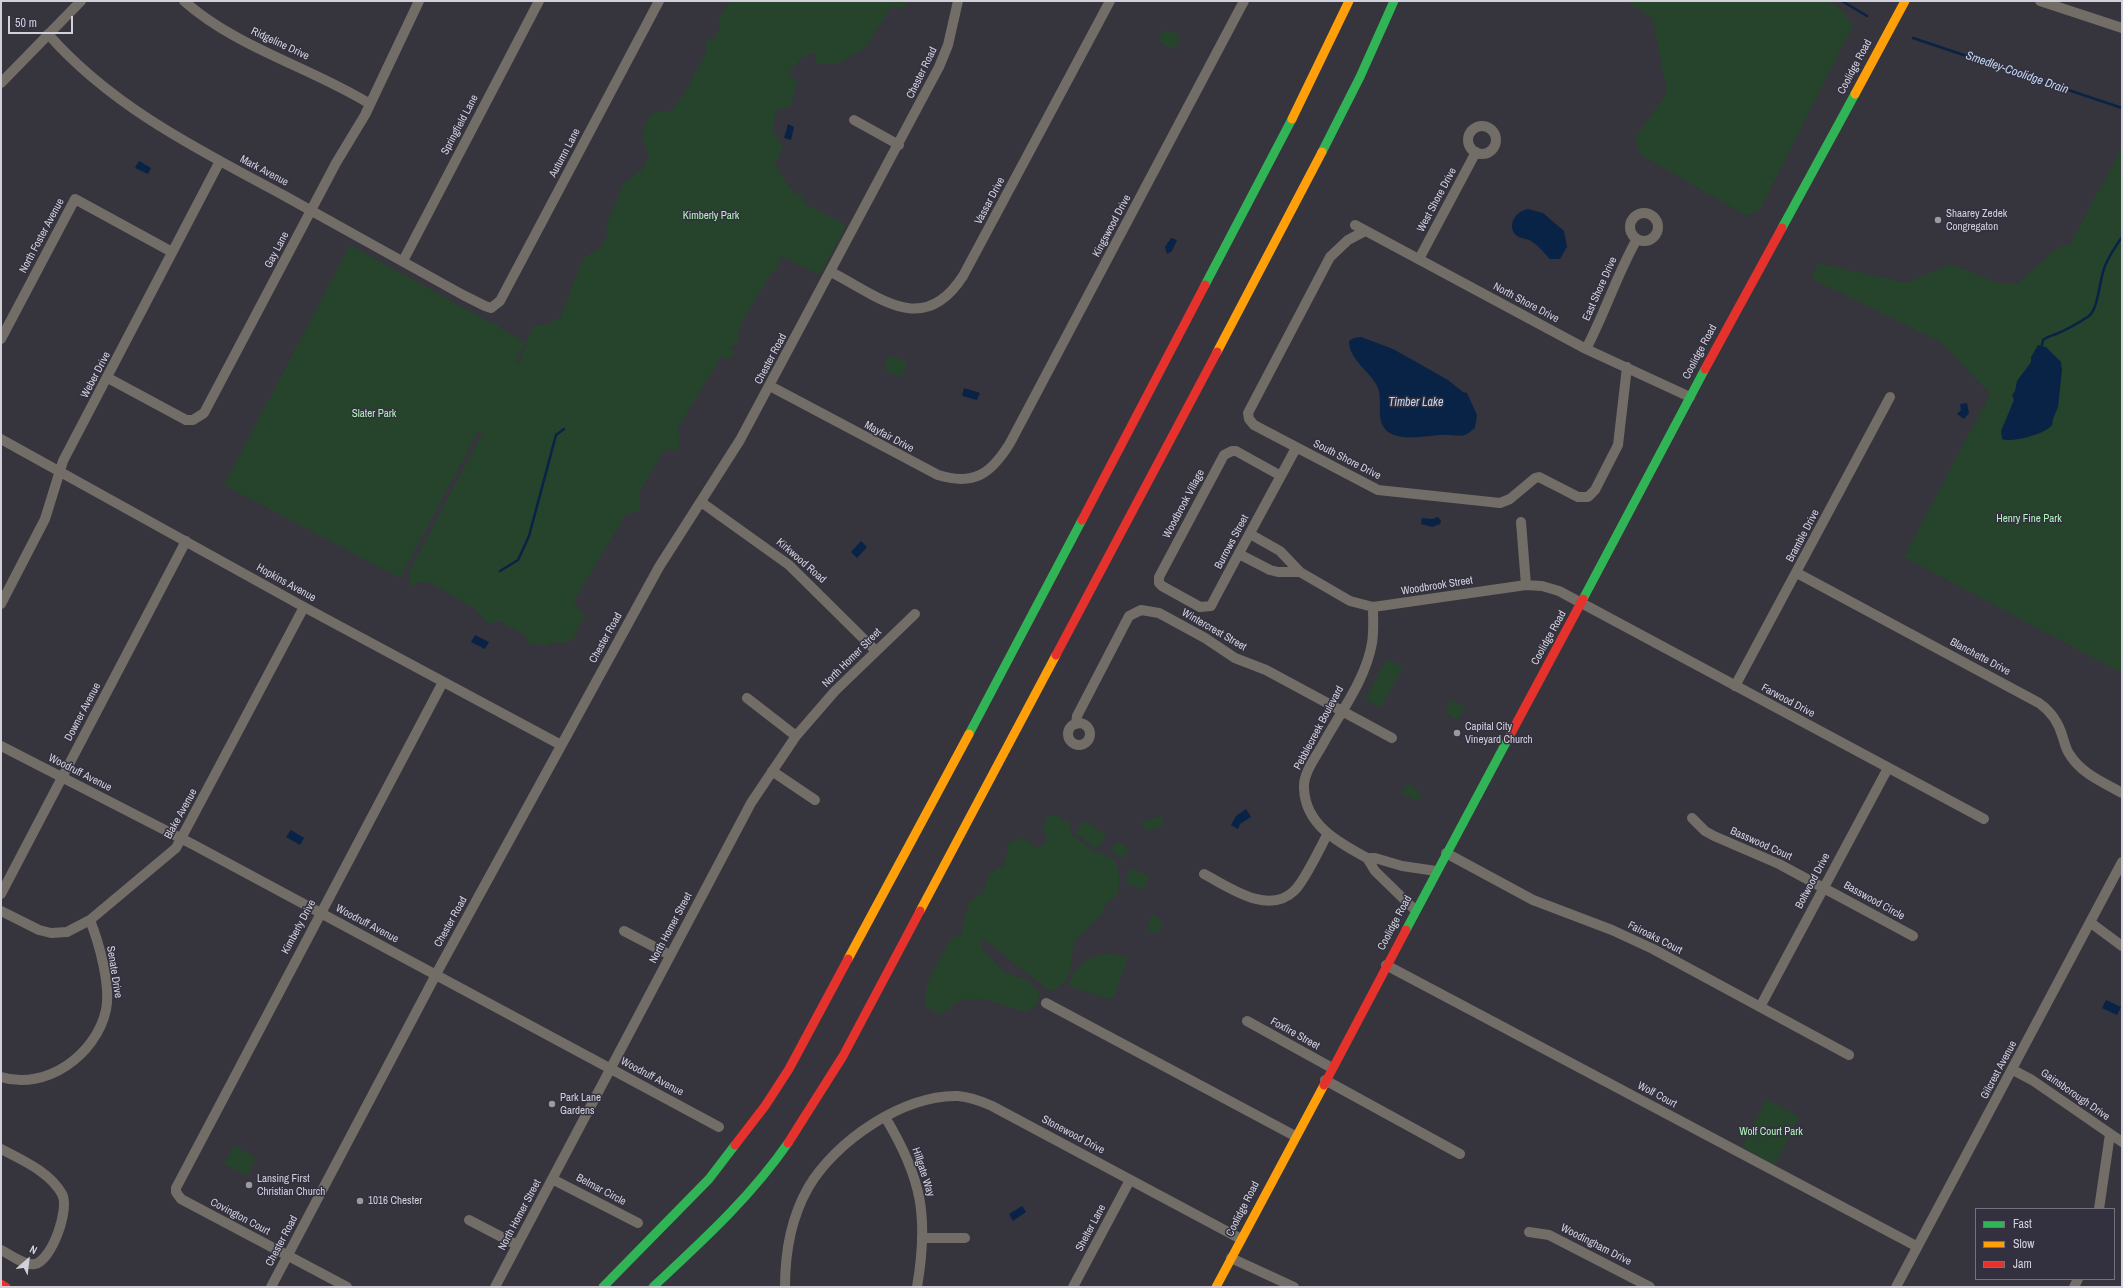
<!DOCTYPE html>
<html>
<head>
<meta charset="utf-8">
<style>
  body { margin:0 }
  #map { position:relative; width:2123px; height:1288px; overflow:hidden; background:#36343c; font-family:"Archivo Narrow",sans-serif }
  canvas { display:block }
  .frame { position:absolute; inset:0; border:2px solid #d2d1db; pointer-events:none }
  .legend { position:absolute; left:1975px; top:1208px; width:140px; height:72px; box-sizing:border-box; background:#333140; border:1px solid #73717e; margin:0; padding:5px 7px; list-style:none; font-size:12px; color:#d2d1db }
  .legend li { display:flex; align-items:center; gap:8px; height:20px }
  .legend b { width:20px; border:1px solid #73717e }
  .north { position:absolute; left:8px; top:1240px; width:40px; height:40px; -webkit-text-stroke:3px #333140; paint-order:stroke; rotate:28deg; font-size:11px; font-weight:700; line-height:16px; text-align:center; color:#d2d1db }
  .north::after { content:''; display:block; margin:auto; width:14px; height:18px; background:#d2d1db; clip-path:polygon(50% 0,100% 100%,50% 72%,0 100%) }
  .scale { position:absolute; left:8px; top:16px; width:65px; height:18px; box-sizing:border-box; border:2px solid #d2d1db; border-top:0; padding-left:5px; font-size:12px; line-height:14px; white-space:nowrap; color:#d2d1db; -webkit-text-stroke:3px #333140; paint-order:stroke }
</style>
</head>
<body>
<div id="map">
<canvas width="2123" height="1288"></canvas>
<div class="frame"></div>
<ul class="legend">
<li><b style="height:5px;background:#30b455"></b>Fast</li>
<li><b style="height:5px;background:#ff9f0a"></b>Slow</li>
<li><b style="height:5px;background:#e5322d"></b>Jam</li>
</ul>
<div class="north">N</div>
<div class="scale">50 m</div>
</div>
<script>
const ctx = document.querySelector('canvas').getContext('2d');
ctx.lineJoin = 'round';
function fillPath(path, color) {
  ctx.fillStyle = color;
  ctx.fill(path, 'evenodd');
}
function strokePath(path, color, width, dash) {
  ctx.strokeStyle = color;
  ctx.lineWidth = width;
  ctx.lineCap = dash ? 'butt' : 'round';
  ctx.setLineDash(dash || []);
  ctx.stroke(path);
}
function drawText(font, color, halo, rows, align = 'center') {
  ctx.font = font + ' "Archivo Narrow",sans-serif';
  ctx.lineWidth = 3;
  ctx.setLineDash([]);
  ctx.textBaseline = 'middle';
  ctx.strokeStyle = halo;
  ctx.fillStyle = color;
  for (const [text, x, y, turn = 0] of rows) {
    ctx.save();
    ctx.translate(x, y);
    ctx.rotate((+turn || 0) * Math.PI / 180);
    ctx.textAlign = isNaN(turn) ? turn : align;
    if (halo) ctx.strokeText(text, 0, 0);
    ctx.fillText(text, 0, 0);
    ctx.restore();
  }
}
const green = new Path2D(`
  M730 1H893V3L894 1H907L905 8 892 6 865 48 837 64H817L815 53 805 55 789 72 797 83 790 107 776 110 773 130 783 147 775 164 786 182 797 195 800 193 808 206 846 225 820 275 782 256 774 273 772 272 739 327 738 343 728 347 735 351 730 360 722 355 716 365V368L712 372 677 429 680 431 678 449H665L640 491V511L626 514 573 602 585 616 571 642 548 643 545 647 538 643H528L526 636 499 621 490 624 475 611 476 609 427 581 408 586 410 570 482 434 479 430 400 578 224 485 350 245 493 324H498L501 329 525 342 515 362 518 364 534 325 544 326 560 318 584 257 601 247 609 231 606 226 624 183 643 169 649 154 642 137 650 114 672 110 685 92 705 55 706 39 713 40 720 28 718 19Z
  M1626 1H1828L1840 8 1853 26 1760 209 1747 216 1641 155 1635 138 1667 93 1653 19Z
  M1164 30 1173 32 1180 39 1174 50 1158 41Z
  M2122 147V673L1904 557 1990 394 1941 342 1812 279 1818 263 1906 283 1951 264 2000 284H2017L2057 248 2068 245 2069 246Z
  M889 355 907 362 902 377 884 370Z
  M1387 659 1403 668 1380 708 1365 699Z
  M1452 700 1465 707 1458 720 1445 713Z
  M1407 783 1417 789 1422 798 1416 801 1402 793Z
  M1055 815 1070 823 1071 834 1095 853H1101L1116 861 1120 879 1118 894 1106 904 1101 916 1076 939 1073 946 1071 969 1066 981 1051 992 980 936 983 950 1004 972 1026 979 1040 993 1037 1005 1025 1012 983 999H962L940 1015 925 1006 927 983 951 939 961 934 969 902 982 894 990 874 1005 864 1009 842 1024 838 1039 849 1047 841 1043 827 1048 816Z
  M1161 816 1164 825 1145 831 1142 822Z
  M1085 820 1106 835 1097 849 1075 833Z
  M1118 841 1129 849 1122 859 1111 851Z
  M1131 868 1149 876 1143 890 1125 882Z
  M1153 914 1161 921 1162 926 1159 934 1148 930 1150 917Z
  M1108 953 1128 957 1115 995 1109 999 1069 986C1074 966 1089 956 1108 953Z
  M1767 1099 1799 1117 1775 1165 1742 1147Z
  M234 1145 256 1158 247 1176 224 1164Z`);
const water = new Path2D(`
  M788 124 794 127 791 140 784 138Z
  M139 161 151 168 148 174 135 168Z
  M1528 209 1543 213 1564 231 1567 247 1560 259H1550C1544 253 1539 246 1531 241 1526 238 1518 239 1514 233 1508 222 1517 211 1528 209Z
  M1171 238 1177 240 1172 251 1167 254 1165 247Z
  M1361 337 1393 349 1448 380 1463 392 1467 393 1477 415 1475 428C1472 430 1468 434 1465 435 1458 437 1450 434 1443 435 1427 435 1392 444 1383 426 1376 413 1384 397 1376 384 1368 370 1349 359 1349 341L1354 338Z
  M2038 345 2046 347 2061 362 2062 370 2058 407 2053 419 2052 425C2046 434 2012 443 2002 439L2001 431 2014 400 2012 395 2015 391 2017 381 2031 362V357Z
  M964 388 980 393 977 400 962 396Z
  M1967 403 1969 413 1964 419 1957 414 1961 410 1960 404Z
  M1438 517 1441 521 1440 524 1432 527 1421 524 1422 518 1432 519Z
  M861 541 867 547 857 558 851 552Z
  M475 635 489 642 485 649 471 642Z
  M1246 809 1251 817 1240 824 1238 829 1231 825 1236 816Z
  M291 830 304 838 300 845 286 837Z
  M2106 1000 2121 1007 2117 1015 2102 1008Z
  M1022 1206 1026 1212 1013 1221 1009 1214Z`);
const stream = new Path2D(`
  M1842 1 1867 16
  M1913 38 2122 108
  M2042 345 2043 340C2048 336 2051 336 2056 334 2066 330 2080 322 2089 316 2099 307 2099 280 2105 266 2109 256 2115 247 2122 237
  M500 571 518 560 529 536 556 435 564 429`);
const street = new Path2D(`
  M184 1C237 48 310 67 370 104
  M2040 1 2122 28
  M48 34C112 107 199 150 283 195 343 228 403 262 463 295L485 306 491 308 500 301 659 1
  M1 83 81 1
  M854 120 899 145
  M1468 140a14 14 0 1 1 28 0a14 14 0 1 1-28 0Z
  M1630 227a14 14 0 1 1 28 0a14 14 0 1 1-28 0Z
  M1355 225 1586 349 1690 397
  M1365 231 1348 240 1330 257 1248 413 1249 419 1254 425 1378 490 1500 503 1510 499 1535 478 1539 477 1578 497H1588L1595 490 1618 445 1627 367
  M1419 259 1476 152
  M403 261 539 1
  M831 272C880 297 923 338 963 276L1110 1
  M1 339 75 199 172 252
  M1586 349C1605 313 1617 274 1637 239
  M108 378 186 420H193L204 413 336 163 365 115 419 1
  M770 386 938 475C974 486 991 474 1010 443L1244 1
  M1 439 304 607 561 745
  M1281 476 1236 451H1232L1224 455 1159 577V583L1162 586 1200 607 1211 606 1214 600C1241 549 1269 498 1296 448
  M701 502 789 565 875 650
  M1521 522 1526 585
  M1250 534 1280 551 1300 572 1350 601 1373 607 1526 585 1542 586 1559 591 1984 819
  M1239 554 1270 570 1278 572H1300
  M1797 573 2039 703C2052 712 2059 723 2063 738 2065 744 2066 750 2070 755 2082 774 2103 782 2122 793
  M1 604 45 519 63 461 220 161
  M1735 686 1890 397
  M747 698 796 736
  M1068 734a11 11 0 1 1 22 0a11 11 0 1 1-22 0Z
  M1076 724 1077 716 1129 616 1141 610 1159 613 1205 638 1235 658 1266 670 1392 738
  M1 746 194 845 719 1127
  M772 771 815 800
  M1692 818 1705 831 1714 836 1779 864 1913 936
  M1446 853 1533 900 1612 930 1653 949 1849 1055
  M1367 858C1339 843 1305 825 1304 788 1303 773 1316 757 1323 744 1340 713 1366 679 1372 643 1374 631 1373 619 1373 607
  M1204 874C1229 887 1268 916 1294 891 1304 882 1320 848 1327 835
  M1 894 186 541
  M1415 910 1375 871 1367 858H1375L1402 866 1436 871
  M1 911 39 930 51 933 67 932 90 920 176 848 304 607
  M2091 923 2122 946
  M624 931 670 955
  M1386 965 1916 1246
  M1046 1003 1295 1136
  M1760 1007 1888 768
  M1247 1021 1332 1068
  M2013 1070 2032 1080 2122 1142
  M1 1077C46 1091 96 1055 106 1010 111 985 99 943 90 920
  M1325 1080 1460 1154
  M885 1117C922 1178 929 1217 917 1287
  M1 1149C22 1160 50 1172 62 1194 70 1209 52 1260 35 1264 24 1266 10 1254 1 1250
  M552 1179 638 1223
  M2099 1209 2110 1134
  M469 1220 517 1245
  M1529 1232 1549 1235 1650 1287
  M923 1238H965
  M1231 1258 1294 1287
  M271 1287 441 965 613 651 659 567 740 440 939 67 948 45 958 1
  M347 1287 181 1199 176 1192V1188L443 682
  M495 1287 751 803 796 736 835 691 915 614
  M785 1287C785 1252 791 1218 808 1188 834 1142 904 1094 958 1096 970 1097 981 1101 992 1106L1241 1239
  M1073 1287 1130 1180
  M1896 1287 2122 862
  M2074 1287 2078 1279`);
const fast = new Path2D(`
  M1322 152 1360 77 1394 1
  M1782 228 1855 94
  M1205 285 1292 119
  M1583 599 1705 369
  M969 734 1082 520
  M1406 930 1509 737
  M603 1287 709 1179 735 1145
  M653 1287C701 1242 750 1198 788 1143`);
const slow = new Path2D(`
  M1855 94 1905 1
  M1292 119 1349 1
  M1217 352 1322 152
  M920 911 1056 655
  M848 959 969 734
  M1216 1287 1324 1085`);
const jam = new Path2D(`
  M1705 369 1782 228
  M1082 520 1205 285
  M1056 655 1217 352
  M1509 737 1583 599
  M1324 1085 1406 930
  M788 1143 843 1056 920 911
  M735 1145 765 1106 789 1069 848 959
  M1 1284 6 1287`);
const markers = [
  [1938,220,4,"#9b9aa3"],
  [1457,733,4,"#9b9aa3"],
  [552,1104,4,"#9b9aa3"],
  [249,1185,4,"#9b9aa3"],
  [360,1201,4,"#9b9aa3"]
];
const streetNames = [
  ["Ridgeline Drive",280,44,25],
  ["Coolidge Road",1855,67,-62],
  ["Chester Road",922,73,-64],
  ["Springfield Lane",460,125,-62],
  ["Autumn Lane",565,153,-62],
  ["Mark Avenue",264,171,28],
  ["West Shore Drive",1437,200,-62],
  ["Vassar Drive",990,201,-62],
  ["Kingswood Drive",1112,226,-62],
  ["North Foster Avenue",42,236,-62],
  ["Gay Lane",277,250,-62],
  ["East Shore Drive",1600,289,-66],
  ["North Shore Drive",1526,303,28],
  ["Coolidge Road",1700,352,-62],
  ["Chester Road",771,359,-62],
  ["Weber Drive",96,375,-62],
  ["Mayfair Drive",889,437,28],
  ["South Shore Drive",1347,460,27],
  ["Woodbrook Village",1184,504,-62],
  ["Bramble Drive",1803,536,-62],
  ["Burrows Street",1232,542,-62],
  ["Kirkwood Road",801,561,41],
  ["Hopkins Avenue",286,583,29],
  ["Woodbrook Street",1437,586,-9],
  ["Wintercrest Street",1214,630,30],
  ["Chester Road",606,638,-61],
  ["Coolidge Road",1549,638,-61],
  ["Blanchette Drive",1980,657,28],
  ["North Homer Street",852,658,-45],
  ["Farwood Drive",1788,701,28],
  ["Downer Avenue",83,712,-62],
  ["Pebblecreek Boulevard",1319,728,-62],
  ["Woodruff Avenue",80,773,27],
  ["Blake Avenue",181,814,-61],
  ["Basswood Court",1761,844,24],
  ["Boltwood Drive",1813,881,-62],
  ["Basswood Circle",1874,901,29],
  ["Chester Road",451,922,-61],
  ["Coolidge Road",1395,923,-62],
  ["Woodruff Avenue",367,924,28],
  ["Kimberly Drive",299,927,-62],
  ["North Homer Street",671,928,-62],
  ["Fairoaks Court",1655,938,27],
  ["Senate Drive",114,972,81],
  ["Foxfire Street",1295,1034,29],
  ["Gilcrest Avenue",1999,1070,-62],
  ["Woodruff Avenue",652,1077,28],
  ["Wolf Court",1657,1095,28],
  ["Gainsborough Drive",2075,1095,35],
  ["Stonewood Drive",1073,1135,28],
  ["Hillgate Way",923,1172,72],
  ["Belmar Circle",601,1190,28],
  ["Coolidge Road",1243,1209,-63],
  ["North Homer Street",520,1215,-62],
  ["Covington Court",240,1217,28],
  ["Shelter Lane",1091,1228,-62],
  ["Chester Road",282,1241,-62],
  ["Woodingham Drive",1596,1245,27]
];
const poiNames = [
  ["Shaarey Zedek",1946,214],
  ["Congregaton",1946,227],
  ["Capital City",1465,727],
  ["Vineyard Church",1465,740],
  ["Park Lane",560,1098],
  ["Gardens",560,1111],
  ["Lansing First",257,1179],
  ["Christian Church",257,1192],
  ["1016 Chester",368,1201]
];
const parkNames = [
  ["Kimberly Park",711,216],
  ["Slater Park",374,414],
  ["Henry Fine Park",2029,519],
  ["Wolf Court Park",1771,1132]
];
const waterNames = [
  ["Smedley-Coolidge Drain",2017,73,19],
  ["Timber Lake",1416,403]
];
fillPath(green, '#26442c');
fillPath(water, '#092346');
strokePath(stream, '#092346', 2.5);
strokePath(street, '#726d67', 10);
strokePath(fast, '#30b455', 9);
strokePath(slow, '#ff9f0a', 9);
strokePath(jam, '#e5322d', 9);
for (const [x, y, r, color] of markers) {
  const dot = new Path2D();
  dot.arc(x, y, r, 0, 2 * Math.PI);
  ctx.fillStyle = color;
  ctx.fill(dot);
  strokePath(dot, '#333140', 1.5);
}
drawText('11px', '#d2d1db', '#333140', streetNames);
drawText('11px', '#d2d1db', '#333140', poiNames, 'left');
drawText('11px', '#aef4b6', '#333140', parkNames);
drawText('italic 12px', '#c2d5f1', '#333140', waterNames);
</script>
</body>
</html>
